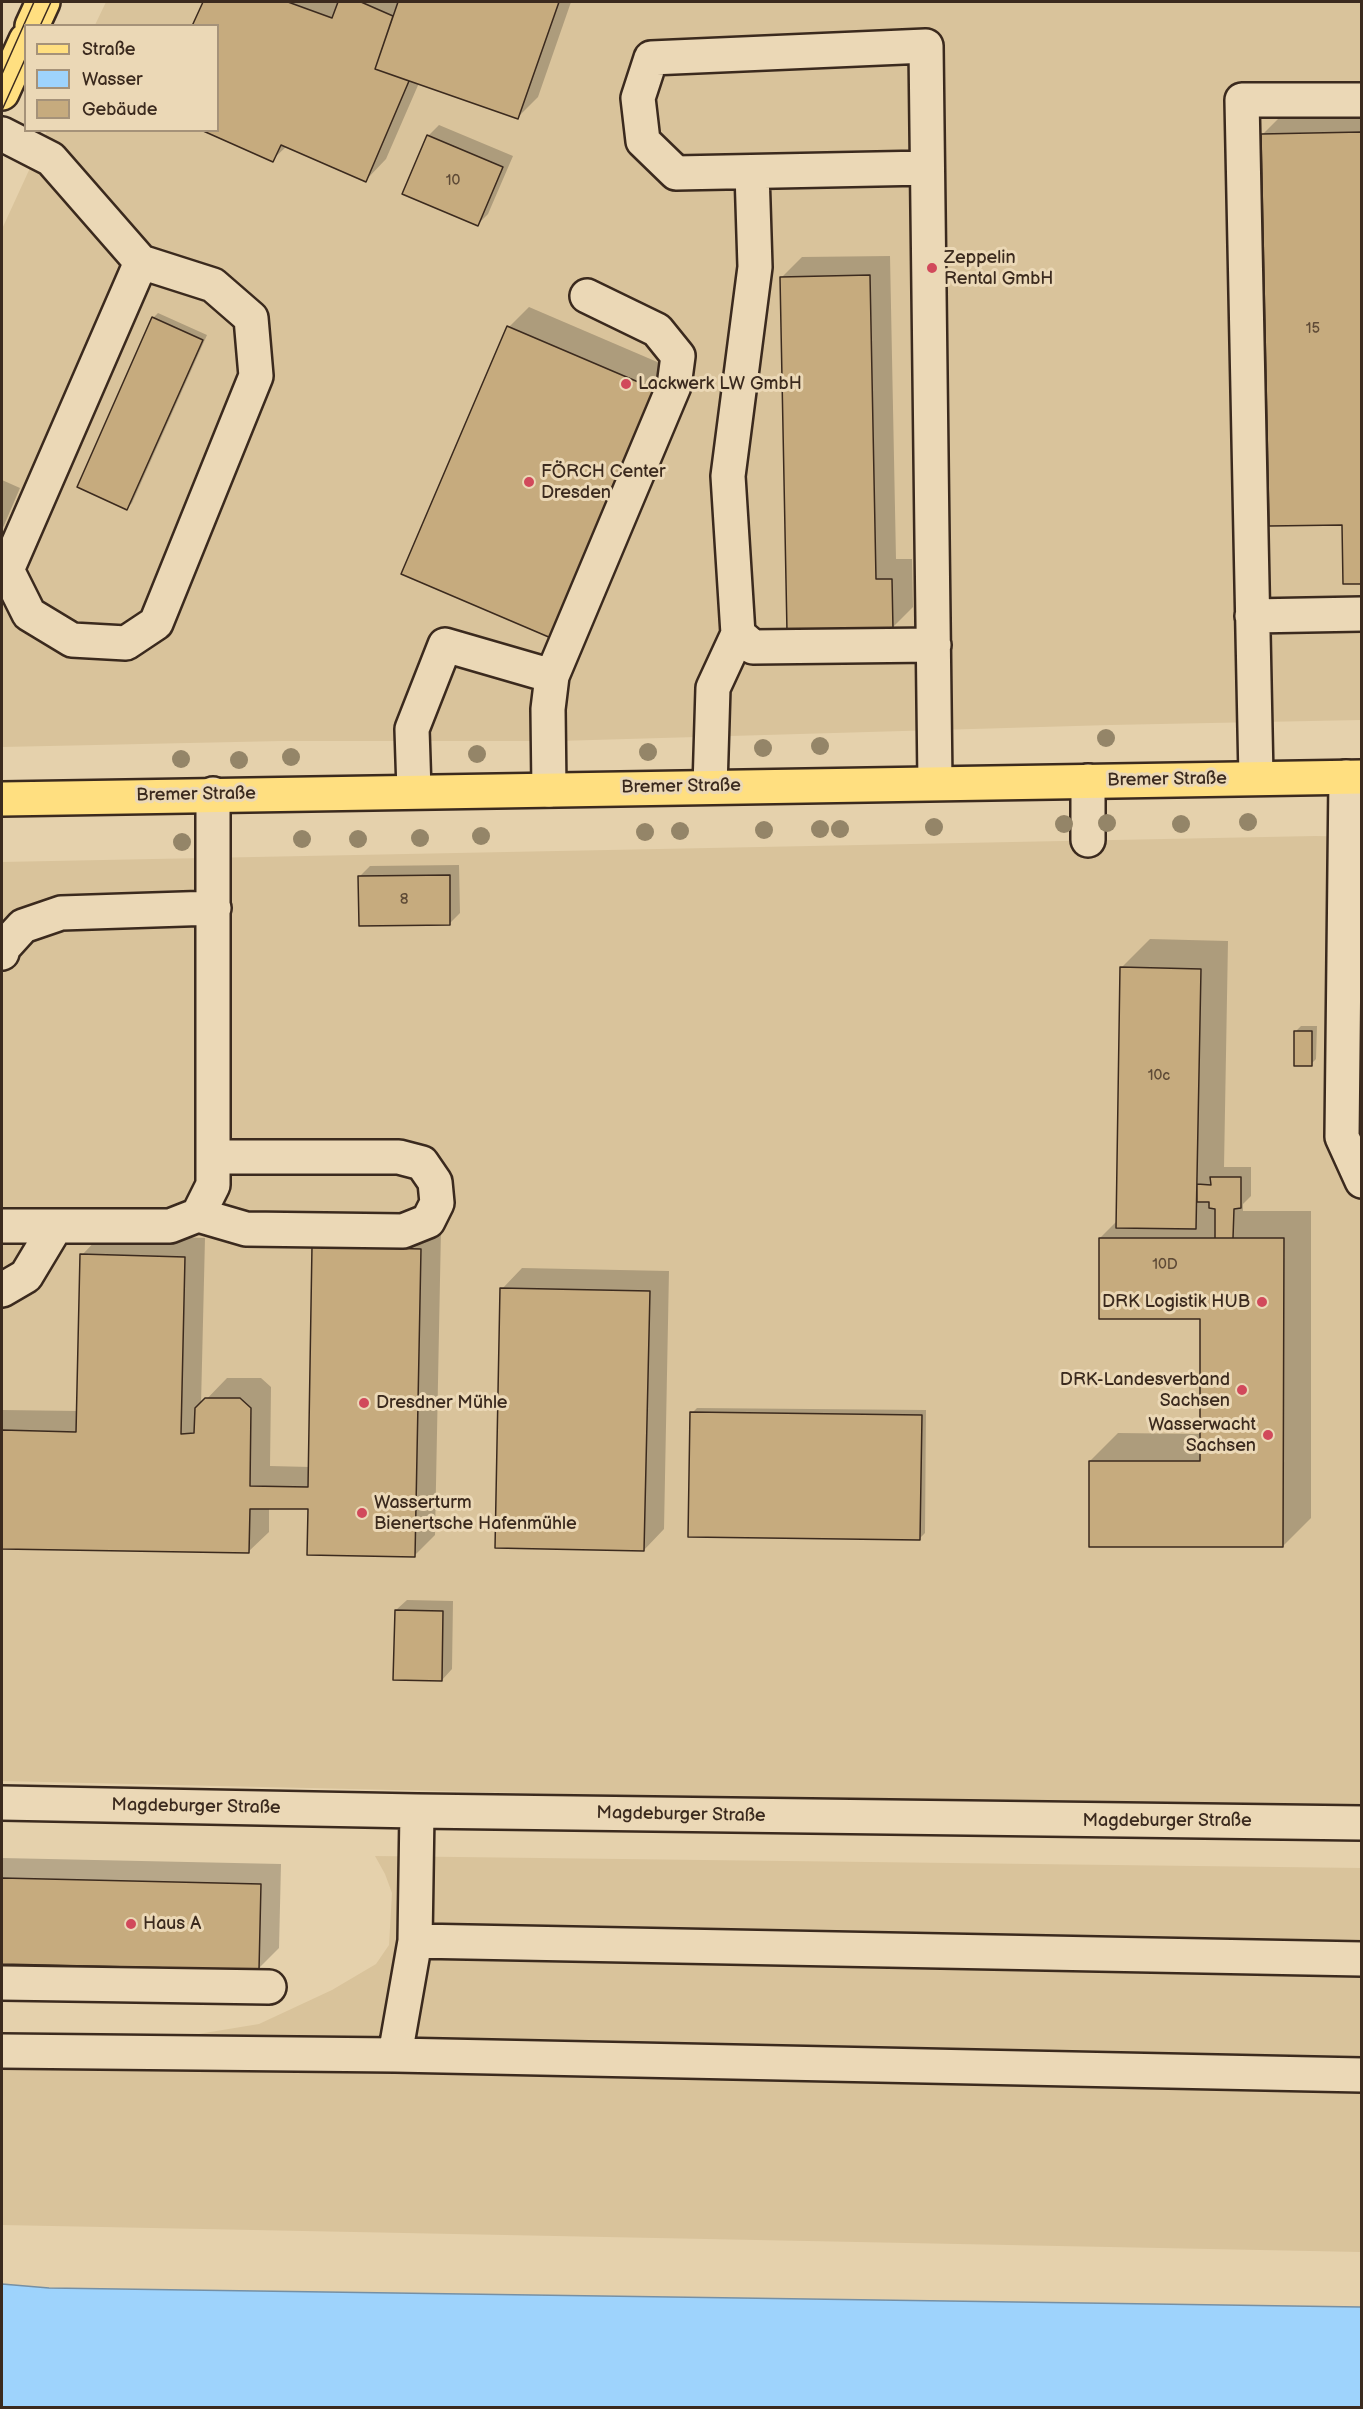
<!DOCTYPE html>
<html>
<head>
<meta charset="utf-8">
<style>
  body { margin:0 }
  #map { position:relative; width:1363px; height:2409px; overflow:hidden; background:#e5d1ac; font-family:"Balsamiq Sans",sans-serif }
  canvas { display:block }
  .frame { position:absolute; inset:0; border:3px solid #3b2a1e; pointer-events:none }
  .legend { position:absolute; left:24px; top:24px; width:195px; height:108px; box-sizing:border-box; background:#ebd8b6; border:2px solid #a59279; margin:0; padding:8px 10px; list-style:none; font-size:18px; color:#3b2a1e }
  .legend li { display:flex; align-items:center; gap:12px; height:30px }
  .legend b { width:30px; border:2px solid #a59279 }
</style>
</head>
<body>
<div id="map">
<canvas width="1363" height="2409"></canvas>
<div class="frame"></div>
<ul class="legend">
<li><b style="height:8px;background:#ffdf80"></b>Straße</li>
<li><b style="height:16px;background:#9ed3fc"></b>Wasser</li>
<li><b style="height:16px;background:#c6ab7e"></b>Gebäude</li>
</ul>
</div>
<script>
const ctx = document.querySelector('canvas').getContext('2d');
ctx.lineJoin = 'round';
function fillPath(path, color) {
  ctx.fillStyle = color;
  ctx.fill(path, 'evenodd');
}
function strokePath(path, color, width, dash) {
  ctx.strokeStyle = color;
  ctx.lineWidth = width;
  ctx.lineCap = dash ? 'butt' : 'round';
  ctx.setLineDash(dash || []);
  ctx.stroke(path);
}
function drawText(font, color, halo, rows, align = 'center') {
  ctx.font = font + ' "Balsamiq Sans",sans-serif';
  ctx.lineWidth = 6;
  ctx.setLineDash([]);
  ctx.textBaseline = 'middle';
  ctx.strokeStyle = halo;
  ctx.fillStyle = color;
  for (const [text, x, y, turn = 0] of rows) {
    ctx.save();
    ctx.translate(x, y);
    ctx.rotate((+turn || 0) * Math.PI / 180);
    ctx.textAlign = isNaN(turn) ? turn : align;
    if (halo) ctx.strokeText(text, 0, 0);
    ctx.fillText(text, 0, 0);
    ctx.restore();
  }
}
const built = new Path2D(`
  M106 2H1361V720L1110 725 558 741H282L2 747V229L47 131 218 130V26L95 25Z
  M1316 836 1361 837V1822L1048 1805 2 1781V862Z
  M375 1856 1361 1868V2252L2 2225V2039L174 2038 259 2024 332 1990 376 1964 389 1945 392 1893 385 1874Z`);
const water = new Path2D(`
  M2 2284 49 2288 1361 2307V2407H2Z`);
const shadow = new Path2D(`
  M205 2H571L538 97 518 117 419 83 386 159 366 180 287 146 272 160 218 130V26H194Z
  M1362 112V582L1343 523 1263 134 1283 114Z
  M439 125 513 156 488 214 477 225 428 136Z
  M890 256 896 559H912L913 607 892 628 788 630 781 278 802 257Z
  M529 307 676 370 571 616 509 327Z
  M158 313 207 335 132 503 127 508 153 318Z
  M2 480 20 488 2 530Z
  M459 865 460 913 449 924 360 876 370 866Z
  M1150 939 1228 941 1224 1167H1251V1196L1243 1204V1211H1311V1518L1283 1546 1090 1461 1118 1433 1201 1434V1317L1100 1238 1117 1221 1122 967Z
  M1301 1026H1317L1316 1059 1311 1064 1296 1031Z
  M441 1229 435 1535 415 1555 309 1507H269V1532L248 1552 2 1548V1410L78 1411 82 1255 102 1234 205 1238 201 1405 227 1378H261L271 1387 270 1466 310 1467 313 1247Z
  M522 1268 669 1271 664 1529 644 1550 502 1289Z
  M697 1408 926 1410 925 1533 920 1538 692 1413Z
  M407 1600 453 1601 452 1669 442 1680 396 1610Z
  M2 1858 281 1864 279 1948 259 1968 2 1962Z`);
const building = new Path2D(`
  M203 2H288L332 18 338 2H361L393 16 375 69 409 81 366 182 281 145 273 162 201 130H218V26H192Z
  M398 2H559L518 119 375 69Z
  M1362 132V584H1343L1342 525 1269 526 1261 134Z
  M427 135 503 167 478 226 402 194Z
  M870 275 876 579H892L893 629 787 632 780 277Z
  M152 317 203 340 127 510 77 487Z
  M507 326 657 390 551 638 401 574Z
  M450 875V925L359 926 358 876Z
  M1120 967 1201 969 1196 1229 1116 1228Z
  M1294 1031H1312V1066H1294Z
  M1210 1177H1241V1208L1234 1209 1233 1238H1215V1209L1209 1208V1202H1197V1184L1211 1185Z
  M1099 1238H1284L1283 1547H1089V1461H1200V1319H1099Z
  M312 1246 421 1249 415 1557 307 1555 308 1509H250L249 1553 2 1549V1430L76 1432 80 1254 185 1257 181 1434 194 1433 195 1408 205 1398H240L251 1408 250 1486 308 1487Z
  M500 1288 650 1291 644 1551 495 1548Z
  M690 1412 922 1415 920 1540 688 1537Z
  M395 1610 443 1611 442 1681 393 1680Z
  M2 1878 261 1884 259 1970 2 1964Z`);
const minor = new Path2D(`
  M2 134 51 159 141 262 213 285 251 318 256 376 156 623 126 643 72 640 29 614 7 570 141 262
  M927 168 676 173 643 141 638 98 651 58 926 46 935 783
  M752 172 755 267 728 476 738 634 753 647 934 645
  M1252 616 1362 614
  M1346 777 1342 1137 1362 1181
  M1256 778 1242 100H1362
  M1088 781V840
  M710 787 713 688 738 634
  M549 790 548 709 552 676
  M414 791 412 729 445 645 552 676 674 386 678 356 657 330 587 296
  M2 953 3 948 23 926 61 913 214 908
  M198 1215 246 1229 403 1231 428 1221 437 1203 435 1182 422 1163 399 1157H213
  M2 1226H170L198 1215 213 1185V794
  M2 1290 26 1276 56 1226
  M2 1803 417 1811 1362 1823
  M415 1941 1362 1959
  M2 1983 269 1987
  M2 2051 395 2055 1362 2075
  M395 2055 415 1941 417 1811`);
const major = new Path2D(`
  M32 26 43 2
  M2 93 26 40
  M2 799 1362 777`);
const tram = new Path2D(`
  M40 26 51 2
  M2 74 34 2
  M2 110 26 57`);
const trees = [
  [1106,738],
  [820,746],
  [763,748],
  [648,752],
  [477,754],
  [291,757],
  [181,759],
  [239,760],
  [1248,822],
  [1107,823],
  [1064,824],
  [1181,824],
  [934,827],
  [820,829],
  [840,829],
  [764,830],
  [680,831],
  [645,832],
  [481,836],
  [420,838],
  [302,839],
  [358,839],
  [182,842]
];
const markers = [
  [932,268,6,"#d1495b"],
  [626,384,6,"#d1495b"],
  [529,482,6,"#d1495b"],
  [1262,1302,6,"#d1495b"],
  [1242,1390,6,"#d1495b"],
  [364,1403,6,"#d1495b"],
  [1268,1435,6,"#d1495b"],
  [362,1513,6,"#d1495b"],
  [131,1924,6,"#d1495b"]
];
const numberNames = [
  ["10",453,181],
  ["15",1313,329],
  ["8",404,900],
  ["10c",1159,1076],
  ["10D",1165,1265]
];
const poiNames = [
  ["Zeppelin",944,258],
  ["Rental GmbH",944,279],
  ["Lackwerk LW GmbH",638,384],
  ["FÖRCH Center",541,472],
  ["Dresden",541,493],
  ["DRK Logistik HUB",1250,1302,"right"],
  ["DRK-Landesverband",1230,1380,"right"],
  ["Sachsen",1230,1401,"right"],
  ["Dresdner Mühle",376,1403],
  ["Wasserwacht",1256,1425,"right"],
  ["Sachsen",1256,1446,"right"],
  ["Wasserturm",374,1503],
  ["Bienertsche Hafenmühle",374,1524],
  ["Haus A",143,1924]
];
const streetNames = [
  ["Bremer Straße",1167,780,-1],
  ["Bremer Straße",681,787,-1],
  ["Bremer Straße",196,795,-1],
  ["Magdeburger Straße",196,1807,1],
  ["Magdeburger Straße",681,1815,1],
  ["Magdeburger Straße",1167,1821]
];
fillPath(built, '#d9c39b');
fillPath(water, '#9ed3fc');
strokePath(water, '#768fa3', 1.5);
fillPath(shadow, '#0003');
fillPath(building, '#c6ab7e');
strokePath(building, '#3b2a1e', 1.5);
strokePath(minor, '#3b2a1e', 38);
strokePath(major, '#3b2a1e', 38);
strokePath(minor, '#ebd8b6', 33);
strokePath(major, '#ffdf80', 33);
strokePath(tram, '#3b2a1e', 1.5);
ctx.fillStyle = '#948568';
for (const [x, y] of trees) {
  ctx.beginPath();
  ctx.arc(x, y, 9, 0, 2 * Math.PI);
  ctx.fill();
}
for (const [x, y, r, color] of markers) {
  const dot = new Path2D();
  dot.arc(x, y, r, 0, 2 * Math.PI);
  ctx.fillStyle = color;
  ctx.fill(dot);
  strokePath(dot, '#ebd8b6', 2);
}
drawText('15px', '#5e4a36', null, numberNames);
drawText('18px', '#3b2a1e', '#ebd8b6', poiNames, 'left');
drawText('18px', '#3b2a1e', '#ebd8b6', streetNames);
</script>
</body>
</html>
